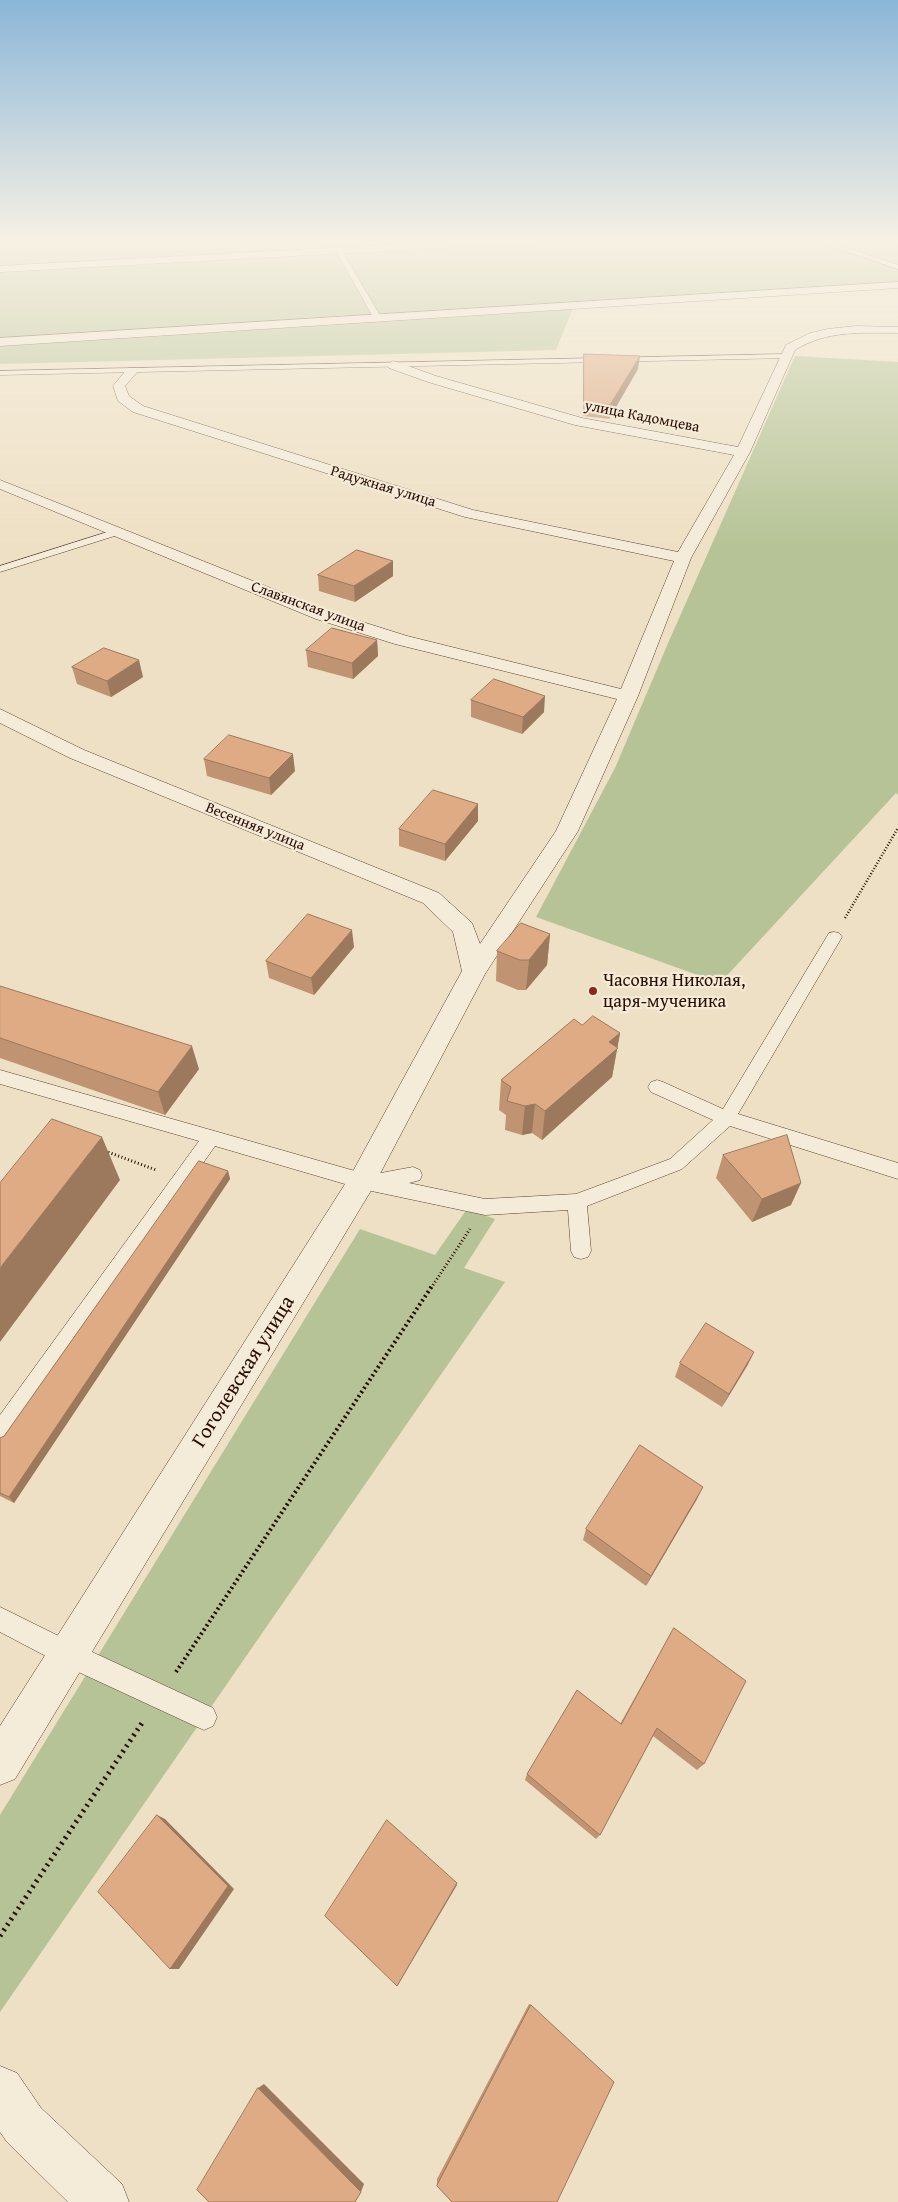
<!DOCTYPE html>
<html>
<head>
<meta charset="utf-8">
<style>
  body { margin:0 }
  canvas { display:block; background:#eee0c4 }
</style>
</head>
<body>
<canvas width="898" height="2202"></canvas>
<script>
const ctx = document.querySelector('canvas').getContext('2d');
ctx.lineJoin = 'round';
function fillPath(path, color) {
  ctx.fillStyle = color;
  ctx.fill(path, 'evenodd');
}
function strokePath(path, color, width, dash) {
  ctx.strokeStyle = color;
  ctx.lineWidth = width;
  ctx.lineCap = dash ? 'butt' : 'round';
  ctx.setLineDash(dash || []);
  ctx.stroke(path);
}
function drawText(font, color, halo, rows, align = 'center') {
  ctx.font = font + ' "Gentium Book Plus",serif';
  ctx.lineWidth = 4.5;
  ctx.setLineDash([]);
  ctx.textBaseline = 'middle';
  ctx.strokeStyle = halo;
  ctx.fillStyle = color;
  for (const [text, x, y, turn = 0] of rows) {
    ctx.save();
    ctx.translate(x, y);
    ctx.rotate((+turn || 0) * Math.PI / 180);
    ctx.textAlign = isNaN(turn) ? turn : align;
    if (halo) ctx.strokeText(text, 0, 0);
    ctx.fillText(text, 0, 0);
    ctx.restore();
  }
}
const green = new Path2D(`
  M0 240H898V287L573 308 556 350 0 364Z
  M795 356 898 362V795L896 793 720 983 536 917 615 768 669 641Z
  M467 1209 495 1219 464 1268 505 1282 0 2012V1815L360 1229 435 1255Z`);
const pathFar3 = new Path2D(`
  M845 918 898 828`);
const pathFar2 = new Path2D(`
  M105 1151 156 1170
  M431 1288 470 1229`);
const pathFar1 = new Path2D(`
  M176 1672 432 1286`);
const path = new Path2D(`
  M0 1936 144 1720`);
const lane = new Path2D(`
  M813 240H822L898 265V269Z
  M339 249 342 251 381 317 380 319 373 317 336 251Z
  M791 354 792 356 788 358 0 375V371Z
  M117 529 122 532 121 534 0 572V566Z
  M834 932 839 933 842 937 738 1114 898 1163V1179L730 1126 682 1169 587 1206 591 1251 588 1257 581 1259 574 1257 571 1251 568 1210 485 1215 362 1189 215 1146 8 1441 0 1444V1415L199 1141 0 1084V1070L362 1173 370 1175 413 1167 420 1170 422 1175 420 1180 409 1183 485 1199 576 1194 670 1159 713 1120 651 1092 648 1087 651 1082 657 1080 663 1082 723 1109 829 933Z
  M0 1607 77 1645 213 1708 217 1717 213 1726 204 1730 195 1726 59 1663 0 1632Z`);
const street = new Path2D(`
  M479 240H537L532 243 0 272V266Z
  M898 282V288L0 346V338Z
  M856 326 898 327V333C862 333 827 330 795 350L750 452 691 558 638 696 578 831 485 974 372 1189 15 1779 0 1785V1726L352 1173 462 971 453 932 423 903 70 758 0 723V709L84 750 439 893 472 923 480 944 556 831 617 699 395 644 316 619 0 489V480L328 611 407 636 621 689 674 561 465 517 133 412 118 401 113 386 128 368H136L138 371 125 386 129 396 143 406 473 510 678 552 734 455 575 425 428 382 389 368 387 365 393 361 397 362 436 376 582 418 738 447 786 345 810 333 828 329Z
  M0 2066 17 2073 41 2108 122 2184 129 2202H68L7 2142 0 2132Z`);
const wall = new Path2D(`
  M584 354 638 369 609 419 583 416V367Z
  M318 575 393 576 355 602 319 591Z
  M377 640 378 656 353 679 308 667 306 650Z
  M72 667 143 677 111 697 77 684Z
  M471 700 544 712 522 734 471 717Z
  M204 759 295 771 271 795 207 776Z
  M478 804V821L445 861 399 846V829Z
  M550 934 547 965 526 990H518L496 981 497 951Z
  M354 947 314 995 269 978 266 961Z
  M0 986 199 1069 165 1115 0 1058Z
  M582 1025 620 1033 612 1077 542 1140 532 1133 522 1135 505 1130 506 1115 499 1110 501 1080Z
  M723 1155 791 1205 752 1222 716 1178Z
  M228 1171 230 1179 14 1503 0 1496V1438L4 1436Z
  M754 1352 747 1366 722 1407 675 1377 680 1363Z
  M697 1499 646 1586 583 1540 586 1529Z
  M674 1628 704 1764 697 1770 653 1736 600 1835 596 1839 525 1780 527 1774 620 1724 669 1637Z
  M529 2004 531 2005 437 2186V2179Z`);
const shadedWall = new Path2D(`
  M640 356 638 369 609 419 610 405Z
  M393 561V576L355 602 354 586Z
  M377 640 378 656 353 679 352 663Z
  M139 660 143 677 111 697 107 681Z
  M545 696 544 712 522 734 523 717Z
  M293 754 295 771 271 795 269 778Z
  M478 804V821L445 861V844Z
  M352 930 354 947 314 995 311 978Z
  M550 934 547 965 526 990 529 960Z
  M620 1033 612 1077 542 1140 545 1111 609 1042Z
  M192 1046 199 1069 165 1115 158 1092Z
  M535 1104 532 1133 522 1135 525 1106Z
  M102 1137 120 1180 0 1342V1268Z
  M228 1171 230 1179 14 1503 9 1497Z
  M801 1183 791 1205 752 1222 762 1199Z
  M754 1352 747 1366 722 1407 729 1394Z
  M703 1487 697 1499 646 1586 651 1576Z
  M157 1815 165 1819 234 1889 179 1969H170Z
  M457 1883V1885L398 1985 397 1986Z
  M264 2084 364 2184 361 2192 258 2088Z`);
const building = new Path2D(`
  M584 354 640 356 610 405 584 402Z
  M357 550 393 561 354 586 318 575Z
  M332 628 377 640 352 663 306 650Z
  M104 648 139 660 107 681 72 667Z
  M494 679 545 696 523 717 471 700Z
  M229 735 293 754 269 778 204 759Z
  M433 790 478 804 445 844 399 829Z
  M308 914 352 930 311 978 266 961Z
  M521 923 550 934 529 960H520L497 951Z
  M0 986 192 1046 158 1092 0 1038Z
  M593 1016 620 1033 609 1042 618 1048 545 1111 535 1104 525 1106 507 1101 511 1087 501 1080 574 1019 582 1025Z
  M52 1119 102 1137 0 1268V1183Z
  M787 1135 801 1183 762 1199 723 1155Z
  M199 1161 228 1171 9 1497 0 1493V1438L4 1436Z
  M706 1323 754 1352 729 1394 680 1363Z
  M640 1445 703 1487 651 1576 586 1529Z
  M674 1628 746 1681 704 1764 657 1728 600 1835 527 1774 577 1690 621 1724Z
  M157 1815 228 1886 170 1969 98 1892Z
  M387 1820 457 1883 397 1986 325 1916Z
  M531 2005 614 2082 557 2202H452L437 2186Z
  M258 2088 361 2192 355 2202H209L197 2190Z`);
const markers = [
  [593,991,5,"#8f2418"]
];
const farStreetnames = [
  ["улица Кадомцева",642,417,11],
  ["Радужная улица",383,487,17],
  ["Славянская улица",308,607,20],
  ["Весенняя улица",255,827,22]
];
const poiNames = [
  ["Часовня Николая,",603,981],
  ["царя-мученика",603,1002]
];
const nearStreetnames = [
  ["Гоголевская улица",244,1372,-58]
];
fillPath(green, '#b5c396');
strokePath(lane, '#5b4231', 1);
strokePath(street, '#5b4231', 1);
strokePath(pathFar3, '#2a0d00', 2.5, [1, 2]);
strokePath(pathFar2, '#2a0d00', 3, [1, 2.5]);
strokePath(pathFar1, '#2a0d00', 4, [2, 3]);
strokePath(path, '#2a0d00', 5, [2, 4.5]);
fillPath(lane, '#f4ebd9');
fillPath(street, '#f4ebd9');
fillPath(wall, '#c09372');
fillPath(shadedWall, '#9c785c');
fillPath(building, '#dfab84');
strokePath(building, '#9c785c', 1);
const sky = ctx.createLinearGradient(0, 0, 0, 548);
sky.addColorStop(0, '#8bb6d8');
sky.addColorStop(0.44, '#f7f1e4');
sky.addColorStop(1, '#f7f1e400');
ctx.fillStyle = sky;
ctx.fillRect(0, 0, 898, 548);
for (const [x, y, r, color] of markers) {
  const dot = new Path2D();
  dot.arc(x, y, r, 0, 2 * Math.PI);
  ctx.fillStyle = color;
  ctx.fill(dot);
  strokePath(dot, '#f4ebd9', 2);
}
drawText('15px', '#2a0d00', '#f4ebd9', farStreetnames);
drawText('18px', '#2a0d00', '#f4ebd9', poiNames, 'left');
drawText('21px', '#2a0d00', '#f4ebd9', nearStreetnames);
</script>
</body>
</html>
